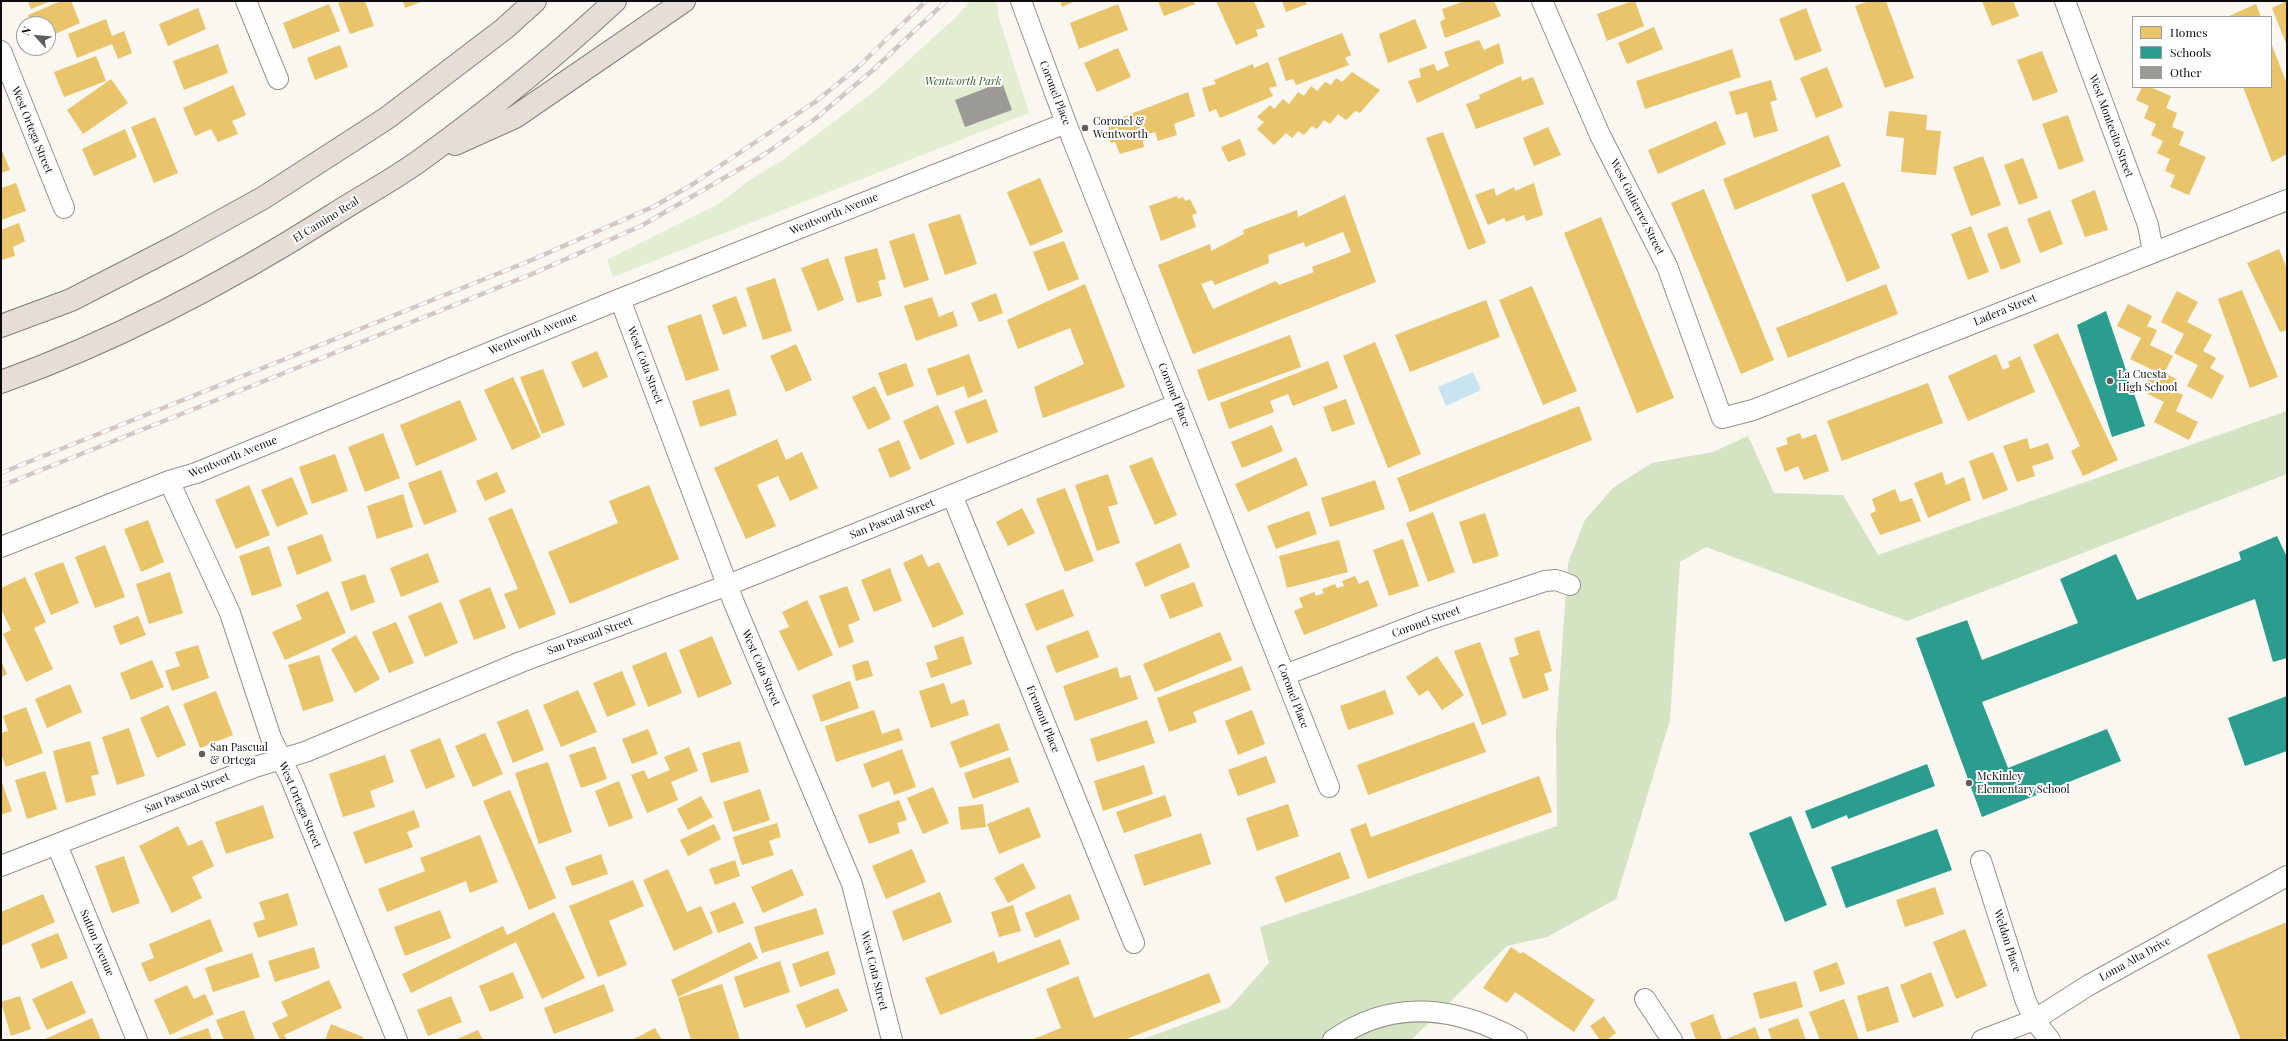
<!DOCTYPE html>
<html>
<head>
<meta charset="utf-8">
<style>
  body { margin:0 }
  #map { position:relative; width:2288px; height:1041px; overflow:hidden; background:#f9f7f0; font-family:"Playfair Display",serif }
  canvas { display:block }
  .frame { position:absolute; inset:0; border:2px solid #0c0c0c; pointer-events:none }
  .legend { position:absolute; left:2132px; top:16px; width:140px; height:72px; box-sizing:border-box; background:#fff; border:1px solid #9e9e9e; margin:0; padding:5px 7px; list-style:none; font-size:12px; color:#0c0c0c }
  .legend li { display:flex; align-items:center; gap:8px; height:20px }
  .legend b { width:20px; border:1px solid #9e9e9e }
  .north { position:absolute; left:16px; top:16px; width:40px; height:40px; box-sizing:border-box; background:#fff; border:1px solid #9e9e9e; border-radius:50%; rotate:297deg; font-size:11px; font-weight:700; line-height:16px; text-align:center; color:#0c0c0c }
  .north::after { content:''; display:block; margin:auto; width:14px; height:18px; background:#5f5e5c; clip-path:polygon(50% 0,100% 100%,50% 72%,0 100%) }
</style>
</head>
<body>
<div id="map">
<canvas width="2288" height="1041"></canvas>
<div class="frame"></div>
<ul class="legend">
<li><b style="height:11px;background:#e9c46a"></b>Homes</li>
<li><b style="height:11px;background:#2a9d8f"></b>Schools</li>
<li><b style="height:11px;background:#9c9a96"></b>Other</li>
</ul>
<div class="north">N</div>
</div>
<script>
const ctx = document.querySelector('canvas').getContext('2d');
ctx.lineJoin = 'round';
function fillPath(path, color) {
  ctx.fillStyle = color;
  ctx.fill(path, 'evenodd');
}
function strokePath(path, color, width, dash) {
  ctx.strokeStyle = color;
  ctx.lineWidth = width;
  ctx.lineCap = dash ? 'butt' : 'round';
  ctx.setLineDash(dash || []);
  ctx.stroke(path);
}
function drawText(font, color, halo, rows, align = 'center') {
  ctx.font = font + ' "Playfair Display",serif';
  ctx.lineWidth = 4;
  ctx.setLineDash([]);
  ctx.textBaseline = 'middle';
  ctx.strokeStyle = halo;
  ctx.fillStyle = color;
  for (const [text, x, y, turn = 0] of rows) {
    ctx.save();
    ctx.translate(x, y);
    ctx.rotate((+turn || 0) * Math.PI / 180);
    ctx.textAlign = isNaN(turn) ? turn : align;
    if (halo) ctx.strokeText(text, 0, 0);
    ctx.fillText(text, 0, 0);
    ctx.restore();
  }
}
const green = new Path2D(`
  M970 1H997L999 18 1029 113 613 277 607 260 718 204 750 180 784 159 875 91 957 16Z`);
const forest = new Path2D(`
  M2287 411V474L1907 621 1706 547 1680 562 1670 720 1616 899 1547 937 1507 946 1411 1040H1141L1230 1007 1269 963 1260 927 1557 826 1556 731 1568 563 1585 520 1614 487 1652 463 1713 452 1748 436 1774 493 1843 495 1878 555Z`);
const water = new Path2D(`
  M1473 372 1481 390 1446 406 1438 387Z`);
const homes = new Path2D(`
  M28 1H51L31 9Z
  M61 1H71L80 23 48 37V24H32L28 15Z
  M343 1H365L374 26 350 34 338 3Z
  M403 1H424L405 8Z
  M1060 1H1076L1062 7Z
  M1158 1H1194L1195 4 1164 16Z
  M1216 1H1254L1265 27 1256 30 1258 36 1236 45Z
  M1282 1H1305L1307 4 1286 12Z
  M1465 1H1494L1501 16 1445 38 1440 22 1445 19 1442 9Z
  M1632 1H1635L1644 26 1607 41 1597 14Z
  M1869 1H1886L1914 78 1885 88 1855 6Z
  M1982 1H2013L2019 16 1992 26Z
  M2287 1V46L2272 8Z
  M329 4 340 31 293 49 283 23Z
  M1118 4 1128 30 1079 49 1070 23Z
  M2256 4 2261 17H2227Z
  M198 8 206 29 168 46 159 24Z
  M1806 8 1822 51 1795 61 1779 19Z
  M106 19 112 36 124 31 132 53 118 59 112 44 77 58 68 34Z
  M1415 19 1427 48 1388 63 1379 34Z
  M1654 27 1663 49 1627 64 1618 43Z
  M1342 33 1351 55 1345 58 1349 65 1296 85 1293 79 1286 81 1278 58Z
  M1479 40 1484 50 1499 43 1504 63 1417 103 1408 81 1421 77 1419 69 1434 64 1437 71 1449 66 1444 52Z
  M2271 43 2287 84V154L2272 162 2243 87H2271Z
  M218 44 228 73 184 90 173 61Z
  M340 45 348 67 315 80 307 58Z
  M1118 48 1131 77 1097 92 1084 63Z
  M1732 49 1741 77 1645 109 1636 81Z
  M2042 51 2058 92 2033 101 2017 60Z
  M96 56 106 81 64 97 54 72Z
  M1268 62 1277 86 1269 88 1273 96 1220 118 1216 109 1209 112 1202 88 1216 84 1214 80 1253 64 1254 68Z
  M1827 67 1843 107 1816 118 1800 78Z
  M1352 72 1380 90 1360 113 1355 111 1346 120 1338 114 1330 124 1324 120 1317 129 1312 126 1304 135 1298 131 1292 138 1286 133 1274 145 1257 129 1264 122 1257 117 1270 105 1274 109 1283 99 1289 104 1298 92 1304 96 1311 86 1317 91 1325 82 1331 85 1336 78 1342 82Z
  M1521 76 1522 81 1533 77 1544 104 1476 129 1466 104 1480 99 1479 95Z
  M111 79 128 103 83 134 67 110Z
  M1771 80 1777 100 1770 102 1778 131 1754 138 1747 112 1736 115 1729 92Z
  M233 85 246 115 232 121 238 134 218 142 211 129 195 136 183 108Z
  M2142 87H2150L2171 96 2166 108 2177 113 2172 127 2184 132 2179 145 2206 157 2189 195 2170 187 2175 175 2165 171 2170 159 2157 153 2163 141 2151 135 2156 124 2144 118 2149 106 2136 100Z
  M1188 92 1195 116 1174 124 1177 135 1158 141 1155 132 1142 136 1144 147 1120 154 1115 142 1111 143 1106 133 1110 132 1107 123Z
  M1889 111 1927 115 1926 130 1941 131 1936 175 1901 172 1904 138 1886 136Z
  M2068 115 2084 161 2059 170 2042 124Z
  M155 117 178 173 154 183 131 127Z
  M1716 121 1726 144 1658 174 1648 150Z
  M1548 127 1561 155 1534 166 1523 138Z
  M125 129 137 157 94 176 82 149Z
  M1443 132 1486 243 1468 250 1426 138Z
  M1828 135 1841 166 1735 210 1723 179Z
  M1240 139 1246 155 1228 162 1221 147Z
  M1 148 10 170 1 173Z
  M1983 156 2001 205 1971 216 1953 167Z
  M2023 158 2038 198 2019 205 2004 165Z
  M1040 178 1063 232 1030 246 1007 192Z
  M1844 182 1880 268 1847 282 1811 195Z
  M16 183 26 211 1 220V188Z
  M1534 183 1543 215 1526 221 1524 215 1506 222 1504 218 1488 225 1475 195 1494 188 1496 196 1514 187 1515 191Z
  M1704 189 1774 360 1741 374 1671 203Z
  M2095 190 2108 230 2085 237 2071 200Z
  M1345 195 1376 282 1193 354 1158 265 1210 244 1211 251 1244 234 1243 230 1297 210 1298 217ZM1343 232 1351 252 1312 267 1314 272 1279 285 1276 281 1213 309 1201 284 1212 280 1215 285 1269 263 1268 255 1304 242 1305 247Z
  M1177 196 1178 199 1183 197 1185 201 1190 199 1197 213 1192 215 1196 227 1161 241 1149 206Z
  M2050 210 2063 244 2040 253 2027 219Z
  M960 214 977 264 945 275 928 224Z
  M1601 217 1674 398 1637 413 1564 233Z
  M19 223 25 241 13 247 15 256 1 260V230Z
  M1971 226 1989 272 1968 280 1951 234Z
  M2007 226 2021 262 2001 270 1987 234Z
  M914 233 929 280 904 288 889 241Z
  M1064 241 1079 279 1048 291 1033 252Z
  M877 248 886 279 878 281 882 296 857 303 844 257Z
  M2279 249 2287 269V330L2280 332 2247 263Z
  M828 258 844 300 818 311 801 268Z
  M775 278 792 331 763 340 746 288Z
  M1085 284 1125 387 1043 418 1034 387 1084 364 1070 328 1018 349 1007 320Z
  M1886 284 1898 314 1788 358 1776 328Z
  M1532 286 1577 391 1543 405 1499 300Z
  M2242 290 2278 377 2250 388 2218 299Z
  M2177 291 2198 302 2187 322 2212 335 2203 351 2216 358 2210 368 2224 376 2212 399 2187 386 2198 365 2174 353 2184 334 2161 322Z
  M996 293 1003 313 979 322 971 303Z
  M736 296 747 326 723 335 712 305Z
  M932 297 939 317 953 311 958 326 916 341 904 306Z
  M1486 300 1500 337 1410 372 1395 335Z
  M2128 304 2152 316 2147 326 2157 330 2150 345 2173 356 2164 373 2178 380 2173 390 2183 395 2176 411 2198 422 2189 440 2154 422 2164 402 2142 391 2153 370 2130 359 2141 338 2117 326Z
  M701 314 719 370 686 381 667 326Z
  M2058 333 2118 460 2083 476 2071 451 2080 446 2033 345Z
  M1290 335 1301 367 1208 401 1197 370Z
  M1375 342 1421 454 1388 468 1343 356Z
  M796 344 812 380 786 392 770 356Z
  M597 351 608 377 583 388 571 362Z
  M969 354 983 392 968 398 964 386 937 396 927 369Z
  M1996 354 2003 370 2010 367 2008 362 2020 356 2035 392 1968 421 1948 376Z
  M1328 361 1338 388 1293 406 1288 394 1270 401 1274 412 1229 429 1220 403Z
  M906 363 914 386 887 396 878 373Z
  M543 369 565 425 542 434 520 377Z
  M513 377 541 437 512 450 484 390Z
  M1928 383 1943 423 1842 461 1827 421Z
  M875 386 891 419 868 430 852 397Z
  M729 389 737 415 700 427 692 401Z
  M986 399 998 432 967 444 954 411Z
  M1346 399 1355 424 1332 432 1323 407Z
  M460 400 477 440 416 466 400 425Z
  M938 405 955 444 920 460 903 421Z
  M1579 406 1592 440 1410 512 1397 478Z
  M1272 425 1283 451 1242 468 1231 442Z
  M383 433 400 478 365 492 348 447Z
  M1800 433 1802 439 1816 434 1829 471 1804 480 1798 466 1785 472 1776 448 1788 444 1786 438Z
  M2027 438 2030 449 2048 443 2054 459 2032 466 2035 476 2017 482 2003 446Z
  M777 439 786 460 802 452 818 488 790 501 778 476 757 485 776 526 746 539 714 468Z
  M899 440 911 469 890 478 878 449Z
  M1993 452 2008 490 1983 500 1969 461Z
  M335 454 348 491 312 504 299 467Z
  M1152 457 1177 515 1155 525 1129 466Z
  M1296 457 1308 485 1248 512 1235 484Z
  M441 470 457 512 424 525 408 483Z
  M497 472 506 492 485 501 476 481Z
  M1942 472 1946 485 1964 477 1971 500 1928 518 1914 483Z
  M1108 474 1118 504 1108 507 1120 543 1097 551 1075 485Z
  M292 477 308 514 277 527 261 490Z
  M1375 480 1385 509 1330 527 1321 498Z
  M249 485 270 535 236 549 215 500Z
  M649 485 679 559 570 604 548 552 618 523 609 501Z
  M1065 488 1094 561 1065 572 1036 499Z
  M1895 489 1900 502 1912 498 1921 521 1880 535 1870 514 1876 511 1872 499Z
  M403 494 413 527 377 539 367 506Z
  M512 508 556 614 519 629 504 594 518 589 488 518Z
  M1022 508 1035 533 1008 546 996 522Z
  M1309 511 1317 534 1276 549 1267 526Z
  M1433 512 1455 572 1428 582 1406 523Z
  M1485 513 1499 556 1473 564 1459 522Z
  M148 520 164 562 141 572 124 529Z
  M322 534 332 561 297 575 287 547Z
  M1403 539 1419 586 1389 596 1373 550Z
  M1339 540 1348 572 1287 588 1279 556Z
  M1180 543 1190 567 1145 587 1135 563Z
  M105 545 125 597 95 608 75 557Z
  M269 546 282 586 252 596 239 556Z
  M428 553 439 582 401 597 390 568Z
  M922 554 928 567 939 562 964 614 933 628 903 563Z
  M63 562 79 603 51 615 34 573Z
  M890 568 902 601 874 612 861 580Z
  M170 572 183 613 149 624 136 584Z
  M365 574 375 602 351 611 341 582Z
  M1355 576 1359 584 1368 580 1378 606 1304 635 1294 611 1303 607 1299 598 1314 592 1316 596 1324 593 1322 589 1335 584 1337 588 1344 586 1342 581Z
  M25 577 46 622 34 628 53 669 26 682 3 634 11 630 1 609V588Z
  M1194 582 1203 606 1170 619 1160 595Z
  M847 586 860 620 848 625 854 642 839 648 819 596Z
  M490 587 506 628 474 640 459 600Z
  M1063 589 1074 616 1036 631 1025 604Z
  M328 591 346 633 285 660 272 632 302 619 296 605Z
  M807 600 833 655 798 671 779 631 789 627 782 612Z
  M441 602 458 643 425 657 408 616Z
  M138 616 146 635 120 645 113 626Z
  M396 622 414 663 389 673 372 632Z
  M1088 630 1099 657 1056 673 1046 646Z
  M1539 630 1552 671 1544 674 1549 690 1523 699 1509 658 1519 655 1514 638Z
  M1220 632 1232 660 1155 692 1143 664Z
  M356 635 380 679 355 693 331 649Z
  M712 636 732 684 698 698 679 650Z
  M963 636 972 664 931 678 926 663 938 659 934 646Z
  M1480 642 1507 715 1482 725 1454 651Z
  M198 645 209 678 172 691 165 671 180 666 175 652Z
  M666 652 682 693 648 707 632 666Z
  M319 655 334 701 303 711 288 665Z
  M1437 656 1464 695 1442 710 1428 690 1419 696 1406 677Z
  M152 660 164 687 131 700 120 673Z
  M868 660 873 676 856 681 852 665Z
  M1 661 7 674 1 677Z
  M1242 666 1251 690 1193 712 1197 722 1169 732 1157 698Z
  M1117 667 1120 678 1130 675 1138 699 1075 721 1063 686Z
  M622 671 636 705 607 717 593 683Z
  M850 681 859 708 821 722 812 695Z
  M944 683 951 704 964 699 969 715 931 728 919 691Z
  M70 684 82 712 47 728 35 699Z
  M578 690 597 732 561 747 543 705Z
  M1385 690 1394 714 1348 730 1340 706Z
  M216 691 233 735 200 748 183 704Z
  M168 705 186 745 157 758 140 718Z
  M26 707 43 753 6 767 1 754V733L8 731 3 716Z
  M528 709 544 750 513 763 497 722Z
  M874 710 882 734 899 728 903 740 836 762 825 726Z
  M1252 710 1265 744 1238 755 1225 721Z
  M1147 720 1155 743 1097 762 1090 739Z
  M1474 722 1486 752 1368 795 1357 765Z
  M999 723 1009 750 960 768 950 742Z
  M129 728 145 776 117 785 102 737Z
  M648 729 658 754 632 764 622 739Z
  M485 733 503 774 473 787 455 746Z
  M440 738 455 777 426 789 410 750Z
  M90 741 99 774 91 776 96 795 66 803 53 751Z
  M740 741 749 772 711 783 702 753Z
  M595 746 607 779 581 788 569 755Z
  M689 747 698 771 671 782 678 800 647 813 631 775 644 770 648 779 670 770 664 757Z
  M902 749 916 787 894 795 889 781 872 788 863 764Z
  M385 755 394 782 370 791 375 807 343 817 329 774Z
  M1266 756 1276 782 1238 796 1228 770Z
  M1010 757 1019 782 973 799 964 773Z
  M548 762 572 832 539 844 515 773Z
  M1144 765 1153 794 1103 811 1094 781Z
  M45 771 57 809 27 819 15 780Z
  M1539 776 1552 812 1368 879 1350 829 1366 823 1371 837Z
  M1 780 12 811 1 815Z
  M619 781 633 818 609 827 595 791Z
  M933 787 949 823 923 834 907 798Z
  M760 789 770 820 733 832 723 802Z
  M510 790 556 898 529 910 483 801Z
  M1165 795 1172 816 1124 833 1116 812Z
  M701 796 713 817 688 830 677 809Z
  M899 800 907 820 897 823 900 833 869 844 858 815Z
  M983 804 986 827 961 830 958 807Z
  M1288 804 1299 836 1257 851 1246 818Z
  M263 805 274 838 226 854 215 822Z
  M1029 807 1041 837 999 854 987 824Z
  M414 810 420 827 407 832 413 847 365 864 353 832Z
  M777 823 781 837 769 841 774 855 742 865 733 837Z
  M714 824 721 839 688 856 680 840Z
  M178 826 188 846 202 840 214 866 192 877 202 898 172 913 139 846Z
  M1201 833 1211 864 1144 886 1134 855Z
  M480 835 498 882 470 893 466 881 387 912 378 889 425 871 420 858Z
  M912 849 926 882 886 899 872 866Z
  M1340 852 1350 878 1285 903 1275 877Z
  M601 854 608 874 572 886 565 867Z
  M124 856 140 903 112 913 95 866Z
  M735 860 740 876 715 885 709 869Z
  M1023 863 1036 888 1008 903 994 878Z
  M668 869 687 912 701 906 713 933 674 951 643 880Z
  M792 869 804 895 763 913 751 887Z
  M633 880 644 906 609 921 627 965 598 977 569 906Z
  M1935 887 1944 914 1905 927 1896 900Z
  M940 892 952 922 903 941 892 911Z
  M288 893 298 925 258 938 253 923 265 919 259 902Z
  M43 894 55 922 1 946V912Z
  M1070 894 1080 919 1035 938 1025 913Z
  M735 902 744 923 718 933 710 912Z
  M1013 905 1021 931 999 937 991 912Z
  M816 908 824 934 762 953 754 927Z
  M440 910 451 938 405 956 394 927Z
  M554 912 585 978 542 999 516 942 411 993 402 974 503 926 507 935Z
  M210 919 223 951 149 982 141 963 154 958 149 944Z
  M2287 922V1037L2280 1040H2241L2207 955Z
  M1965 929 1987 986 1956 999 1933 942Z
  M58 933 68 958 41 969 31 944Z
  M1060 939 1070 964 940 1015 925 978 994 951 998 963Z
  M750 942 758 958 678 997 671 980Z
  M314 947 320 968 275 982 268 961Z
  M1511 947 1521 954 1523 952 1595 1000 1574 1032 1515 992 1507 1003 1483 988Z
  M828 951 836 974 800 987 792 964Z
  M252 953 260 977 213 992 205 968Z
  M780 961 790 992 744 1008 734 977Z
  M1837 962 1845 984 1820 992 1813 971Z
  M513 972 524 998 490 1012 479 986Z
  M1931 972 1944 1006 1913 1018 1900 985Z
  M1209 973 1221 1002 1124 1040H1031L1061 1028 1046 989 1078 976 1094 1018Z
  M329 980 342 1008 284 1035 287 1040H280L272 1023 288 1016 281 1002Z
  M72 981 86 1013 47 1030 32 999Z
  M1796 981 1803 1007 1760 1019 1753 993Z
  M604 984 614 1011 554 1034 544 1008Z
  M722 984 740 1040H691L678 998Z
  M187 985 194 999 205 994 214 1014 170 1035 154 1000Z
  M1888 986 1899 1022 1867 1032 1857 996Z
  M838 988 848 1011 806 1028 796 1005Z
  M20 996 31 1029 11 1036 1 1002Z
  M451 996 462 1022 428 1036 417 1010Z
  M1844 999 1859 1040H1820L1809 1012Z
  M244 1010 255 1040H224L216 1020Z
  M1713 1014 1722 1039 1696 1040 1690 1023Z
  M1604 1016 1616 1033 1607 1040H1600L1590 1026Z
  M92 1018 101 1040H43Z
  M1798 1018 1806 1040H1772L1768 1029Z
  M331 1024 363 1037 362 1040H325Z
  M1755 1027 1760 1040H1724Z
  M208 1028 212 1040H174Z
  M655 1028 662 1040H632Z
  M478 1030 483 1040H455Z`);
const schools = new Path2D(`
  M2106 311 2145 426 2112 437 2077 325Z
  M2277 536 2287 557V658L2273 662 2255 599 1982 702 2008 768 2107 729 2121 761 1982 817 1916 638 1967 620 1982 660 2078 623 2060 579 2116 554 2137 600 2241 560 2239 552Z
  M2287 696V751L2245 766 2228 718Z
  M1927 764 1935 786 1848 819 1847 815 1812 829 1805 811Z
  M1791 816 1827 905 1785 922 1749 833Z
  M1937 829 1952 870 1846 908 1831 867Z`);
const building = new Path2D(`
  M1002 82 1012 110 965 127 955 100Z`);
const street = new Path2D(`
  M246 1 278 79
  M1021 1 1066 123 1329 787
  M1542 1 1600 135 1667 266 1722 418 1753 410 2287 200
  M2065 1 2148 225 2153 252
  M1 51 64 208
  M620 299 734 603 852 884 892 1040
  M169 481 230 613 271 738 291 779 397 1040
  M952 495 1134 943
  M1 547 169 481 196 473 620 299 1066 123
  M1285 675 1428 620 1545 581 1556 580 1570 585
  M57 845 137 1040
  M1981 861 2025 999 2034 1020 2050 1040
  M1 866 255 767 305 752 521 662 728 585 1178 404
  M1645 999 1672 1040
  M1333 1040C1392 998 1456 1006 1517 1040
  M1982 1040 2034 1020 2089 985 2287 876`);
const highway = new Path2D(`
  M455 144 515 117 684 1
  M1 326 71 300 178 245 263 198 387 118 504 29 535 1
  M1 382C118 340 229 281 333 215 364 195 397 178 426 156 492 108 556 56 615 1`);
const rail = new Path2D(`
  M1 473 527 262 655 206 693 184 815 102 856 69 926 1
  M1 486 532 274 641 226 762 156 815 119 873 70 946 1`);
const markers = [
  [1085,128,4,"#5f5e5c"],
  [2110,381,4,"#5f5e5c"],
  [202,754,4,"#5f5e5c"],
  [1969,783,4,"#5f5e5c"]
];
const parkNames = [
  ["Wentworth Park",963,82]
];
const streetNames = [
  ["Coronel Place",1055,93,69],
  ["West Montecito Street",2111,126,70],
  ["West Ortega Street",32,130,68],
  ["West Gutierrez Street",1637,207,63],
  ["Wentworth Avenue",834,214,-22],
  ["El Camino Real",326,220,-32],
  ["Ladera Street",2005,310,-22],
  ["Wentworth Avenue",533,334,-22],
  ["West Cota Street",645,365,69],
  ["Coronel Place",1174,395,68],
  ["Wentworth Avenue",233,457,-22],
  ["San Pascual Street",892,519,-22],
  ["Coronel Street",1426,622,-20],
  ["San Pascual Street",590,636,-20],
  ["West Cota Street",761,668,67],
  ["Coronel Place",1293,696,69],
  ["Fremont Place",1043,719,68],
  ["San Pascual Street",187,793,-22],
  ["West Ortega Street",300,805,67],
  ["Weldon Place",2007,941,72],
  ["Sutton Avenue",97,943,67],
  ["Loma Alta Drive",2135,959,-29],
  ["West Cota Street",874,971,76]
];
const poiNames = [
  ["Coronel &",1093,122],
  ["Wentworth",1093,135],
  ["La Cuesta",2118,375],
  ["High School",2118,388],
  ["San Pascual",210,748],
  ["& Ortega",210,761],
  ["McKinley",1977,777],
  ["Elementary School",1977,790]
];
fillPath(green, '#e3edd2');
fillPath(forest, '#d4e3c1');
fillPath(water, '#c9e4f0');
fillPath(homes, '#e9c46a');
fillPath(schools, '#2a9d8f');
fillPath(building, '#9c9a96');
strokePath(street, '#93928f', 22);
strokePath(highway, '#807f7c', 24);
strokePath(street, '#fefefd', 20);
strokePath(highway, '#e6ded6', 22);
strokePath(rail, '#d5c6c6', 4.5);
strokePath(rail, '#fff', 3, [9]);
for (const [x, y, r, color] of markers) {
  const dot = new Path2D();
  dot.arc(x, y, r, 0, 2 * Math.PI);
  ctx.fillStyle = color;
  ctx.fill(dot);
  strokePath(dot, '#fff', 1.5);
}
drawText('italic 11px', '#315d22', '#fff', parkNames);
drawText('11px', '#0c0c0c', '#fff', streetNames);
drawText('11px', '#0c0c0c', '#fff', poiNames, 'left');
</script>
</body>
</html>
